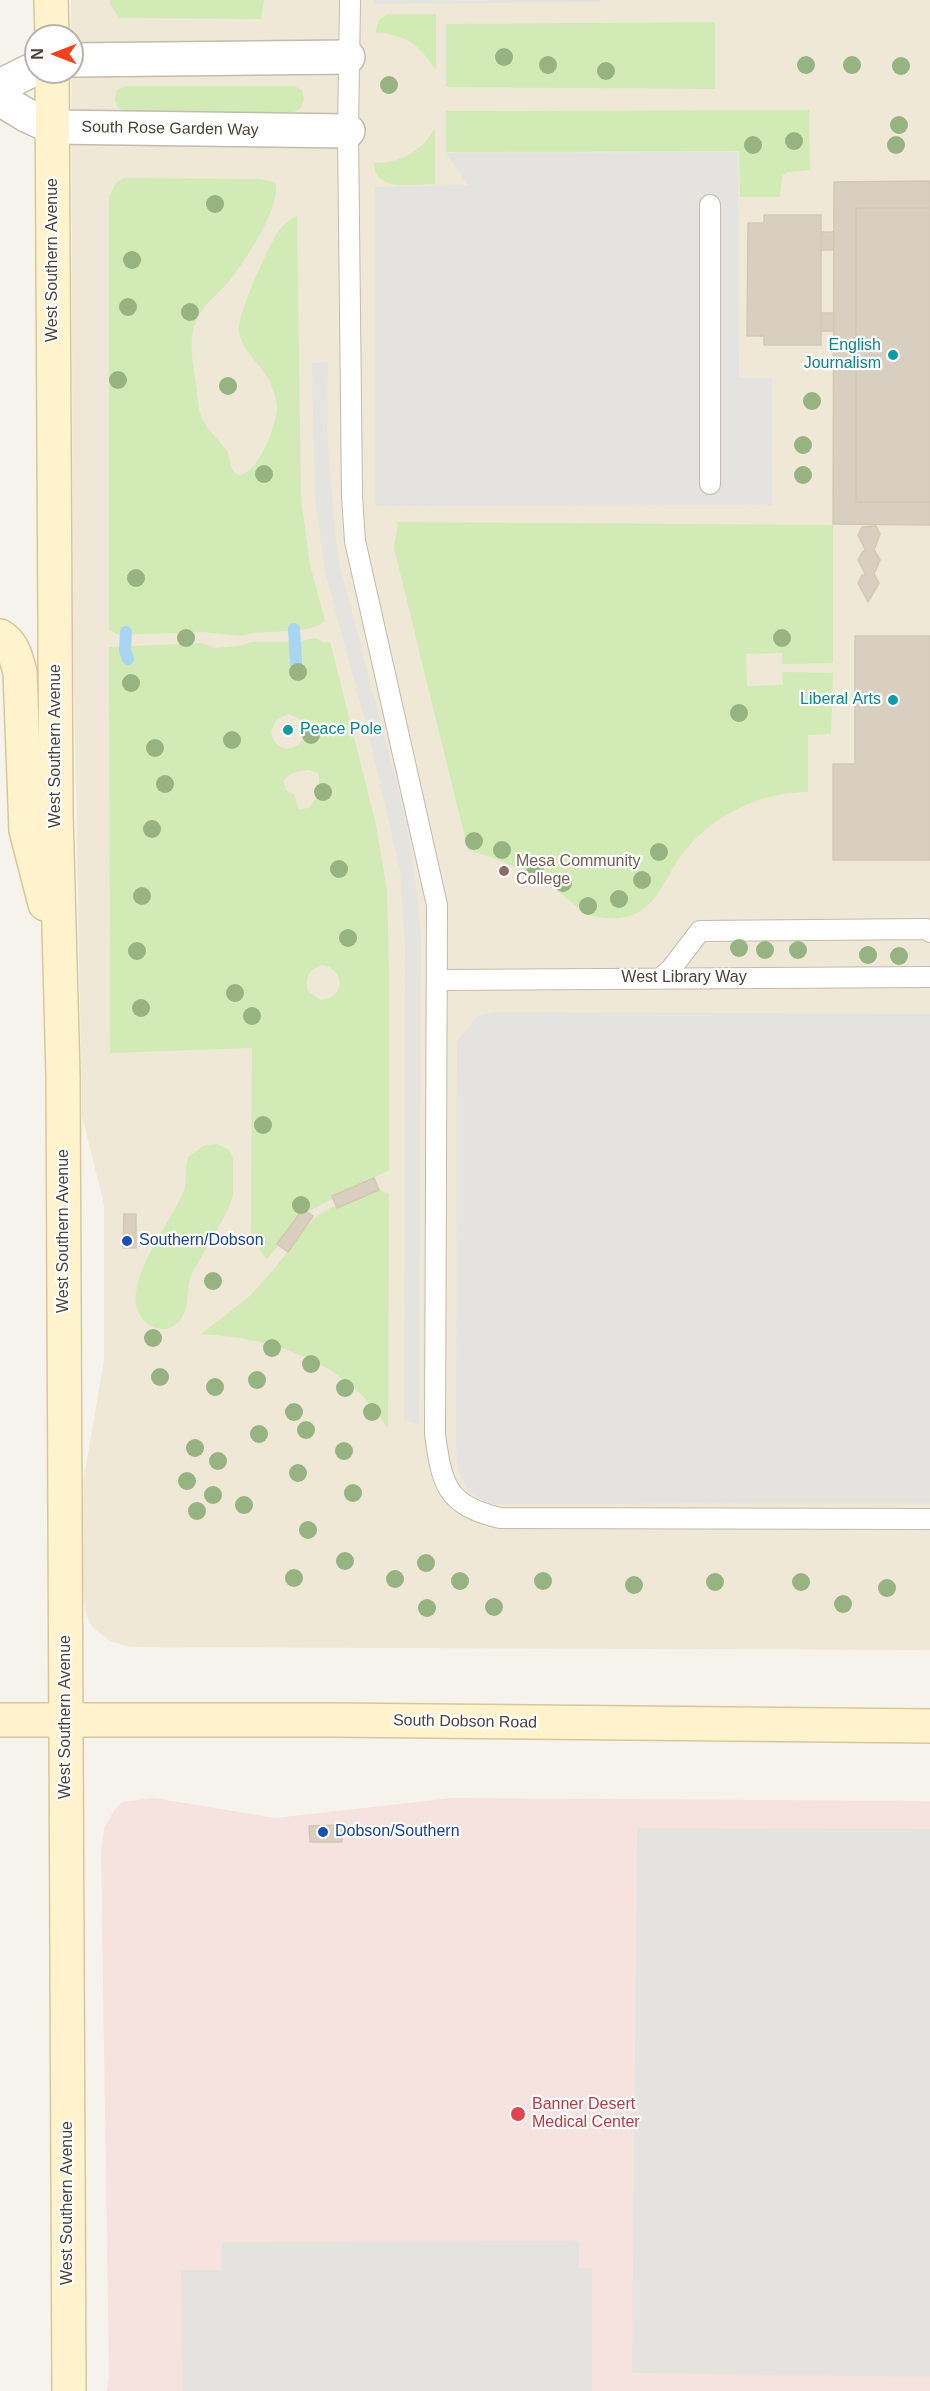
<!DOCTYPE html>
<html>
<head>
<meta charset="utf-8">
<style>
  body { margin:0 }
  #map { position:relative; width:930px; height:2391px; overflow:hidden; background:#f6f3ec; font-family:Arial,sans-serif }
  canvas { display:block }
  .north { position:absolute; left:24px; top:24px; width:60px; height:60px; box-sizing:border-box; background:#fff; border:2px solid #b7b4b0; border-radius:50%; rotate:270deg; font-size:16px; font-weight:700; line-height:24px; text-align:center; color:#4b4439 }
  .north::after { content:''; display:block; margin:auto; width:21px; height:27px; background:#fc3f1d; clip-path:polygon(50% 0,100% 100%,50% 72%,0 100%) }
</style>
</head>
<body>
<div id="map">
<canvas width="930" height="2391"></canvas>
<div class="north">N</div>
</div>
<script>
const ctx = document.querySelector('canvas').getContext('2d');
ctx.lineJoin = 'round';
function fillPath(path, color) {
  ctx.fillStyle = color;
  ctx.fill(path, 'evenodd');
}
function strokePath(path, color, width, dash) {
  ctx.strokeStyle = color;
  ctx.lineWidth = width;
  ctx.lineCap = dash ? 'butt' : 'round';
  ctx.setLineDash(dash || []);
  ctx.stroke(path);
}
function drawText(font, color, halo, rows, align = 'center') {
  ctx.font = font + ' Arial,sans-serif';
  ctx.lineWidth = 4.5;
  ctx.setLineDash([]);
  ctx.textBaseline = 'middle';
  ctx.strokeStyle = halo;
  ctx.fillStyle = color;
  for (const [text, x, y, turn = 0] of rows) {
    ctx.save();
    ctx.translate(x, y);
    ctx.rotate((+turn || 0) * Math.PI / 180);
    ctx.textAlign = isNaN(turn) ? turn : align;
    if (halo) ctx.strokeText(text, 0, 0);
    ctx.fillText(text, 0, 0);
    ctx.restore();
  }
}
const education = new Path2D(`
  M71 0H930V1650L130 1647 110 1641 93 1628 86 1615 83 1589V1482L104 1360V1204L82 1116 73 625Z`);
const medical = new Path2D(`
  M154 1798 275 1818 452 1798 930 1801V2391H107L109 2374 101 1853 104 1829 114 1810 122 1802Z`);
const green = new Path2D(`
  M110 0H264V1L261 19 120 18 110 5Z
  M388 14H436V70C419 45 406 34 375 33L379 20Z
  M715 22V89L446 87V24Z
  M126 86H294L302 90 304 99 301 108 294 112H126L117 107 115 99 117 90Z
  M809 110 810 170 787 172 782 176 780 197H740L739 151 446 152V111Z
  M435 128V184C415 184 374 193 374 163 401 163 422 151 435 128Z
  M124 178 257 179 275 182C283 205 245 260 231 279 219 293 203 304 196 321 188 341 193 363 196 384 200 422 200 419 225 448 233 458 226 466 238 475 258 475 276 426 277 408 277 400 273 389 270 382 262 365 241 350 239 331 237 315 269 245 279 230 284 224 290 219 297 216L301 499 310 565 325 621 318 626 301 630 252 633 240 636 203 632 119 635 109 630V197L116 183Z
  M398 522 833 525V663L782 664V653L746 654 747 686 783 685 782 672 833 673 831 734 808 735V792C762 792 717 813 687 848 661 878 658 922 606 918 580 917 568 896 548 884 523 869 496 858 468 850L394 548Z
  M317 638 322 642H330L376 825 387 891 389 970V1170L303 1214 267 1259 261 1252 251 1232 252 1048 110 1053 109 647 202 643 214 648 239 646 252 642H296ZM288 714 298 718 305 729C304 753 275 756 271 732L276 720ZM309 770 318 773C322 785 317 798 309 808L299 809 294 794 286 790 284 781C288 772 300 771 309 770ZM323 965C346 970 345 998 321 1000L308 991C304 977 309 969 323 965Z
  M217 1144 228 1149 233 1158V1196L226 1214 191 1275C186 1288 190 1307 181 1319 162 1343 131 1320 136 1292 141 1258 169 1224 183 1193 188 1181 184 1169 188 1157L205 1145Z
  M375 1188 389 1194 388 1429C348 1362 275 1338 201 1334L251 1295 274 1269 313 1219 330 1208Z`);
const parking = new Path2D(`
  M374 0H600V2L374 4Z
  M738 152 739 378H772V505L375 506V187L468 185 446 153Z
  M328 362 327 433 335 533 340 566 401 800 408 833 418 904 421 939 419 1424 404 1420 405 945 400 870 369 737 325 571 315 499 312 363Z
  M494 1012 930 1014V1503L487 1504 468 1491 458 1470 456 1448 457 1042 477 1016Z
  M637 1828 930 1829V2377L632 2373Z
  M579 2241V2268H592V2391H182L181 2270H221L222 2242Z`);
const stream = new Path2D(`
  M294 629 296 663
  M126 632 125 650 128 659`);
const building = new Path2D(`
  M930 181V208H856V502H930V525L833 524 834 182Z
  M856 208H930V502H856Z
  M764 215H821V345H764V336H747L748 223H764Z
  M821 232H834V250H821Z
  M821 313H834V331H821Z
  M876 526 880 534 874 550 880 560 874 574 879 583 868 602 858 583 862 575H866L858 560 863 551H866L858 535 862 527Z
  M855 636H930V860H833V764H855Z
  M374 1178 379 1190 337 1208 332 1196Z
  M303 1209 313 1216 288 1252 277 1244Z
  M124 1214H136V1248H123Z
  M342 1825V1842H310L309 1826Z`);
const service = new Path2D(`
  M350 0 348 131 352 496 355 541 437 905 435 1434C442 1485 446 1505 500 1518L930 1519
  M710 205V484
  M661 978 671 969 700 931 926 929 930 932
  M438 980 930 977`);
const minor = new Path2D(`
  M72 60 348 57
  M0 86 36 68
  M0 99 26 115 52 127 348 131`);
const secondary = new Path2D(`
  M51 0 52 36
  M52 72 56 813 63 1076 69 2391
  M0 636C13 643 16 658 20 672L26 830 45 904
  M0 1720H332L930 1726`);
const trees = [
  [504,57],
  [548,65],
  [806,65],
  [852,65],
  [901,66],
  [606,71],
  [389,85],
  [899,125],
  [794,141],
  [753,145],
  [896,145],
  [215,204],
  [132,260],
  [128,307],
  [190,312],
  [118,380],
  [228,386],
  [812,401],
  [803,445],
  [264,474],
  [803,475],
  [136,578],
  [186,638],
  [782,638],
  [298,672],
  [131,683],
  [739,713],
  [311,735],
  [232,740],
  [155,748],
  [165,784],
  [323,792],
  [152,829],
  [474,841],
  [502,850],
  [659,852],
  [535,867],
  [339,869],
  [642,880],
  [563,883],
  [142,896],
  [619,899],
  [588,906],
  [348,938],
  [739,948],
  [765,950],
  [798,950],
  [137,951],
  [868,955],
  [899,956],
  [235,993],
  [141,1008],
  [252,1016],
  [263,1125],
  [301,1205],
  [213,1281],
  [153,1338],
  [272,1348],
  [311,1364],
  [160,1377],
  [257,1380],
  [215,1387],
  [345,1388],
  [294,1412],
  [372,1412],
  [306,1430],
  [259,1434],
  [195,1448],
  [344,1451],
  [218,1461],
  [298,1473],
  [187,1481],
  [353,1493],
  [213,1495],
  [244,1505],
  [197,1511],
  [308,1530],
  [345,1561],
  [426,1563],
  [294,1578],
  [395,1579],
  [460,1581],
  [543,1581],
  [715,1582],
  [801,1582],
  [634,1585],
  [887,1588],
  [843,1604],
  [494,1607],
  [427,1608]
];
const markers = [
  [893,355,6,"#0f9aa8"],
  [893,700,6,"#0f9aa8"],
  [288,730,6,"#0f9aa8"],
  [504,871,6,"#8d6e63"],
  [127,1241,6,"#1a4fb4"],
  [323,1832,6,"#1a4fb4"],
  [518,2114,8,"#e0444e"]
];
const streetNames = [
  ["South Rose Garden Way",170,129,1],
  ["West Southern Avenue",53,260,-90],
  ["West Southern Avenue",56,746,-90],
  ["West Library Way",684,978],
  ["West Southern Avenue",64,1231,-90],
  ["West Southern Avenue",66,1717,-90],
  ["South Dobson Road",465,1722,1],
  ["West Southern Avenue",68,2203,-90]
];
const cultureNames = [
  ["English",881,346],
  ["Journalism",881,364],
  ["Liberal Arts",881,700],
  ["Peace Pole",300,730,"left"]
];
const educationNames = [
  ["Mesa Community",516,862],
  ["College",516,880]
];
const transitNames = [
  ["Southern/Dobson",139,1241],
  ["Dobson/Southern",335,1832]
];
const healthNames = [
  ["Banner Desert",532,2105],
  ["Medical Center",532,2123]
];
fillPath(education, '#efe8d6');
fillPath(medical, '#f6e3e0');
fillPath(green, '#d2eab5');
fillPath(parking, '#e5e3e0');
strokePath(stream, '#a9d4f2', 12);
fillPath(building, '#d8cfc1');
strokePath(building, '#d3c7b4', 1.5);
strokePath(service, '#c2bbae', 22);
strokePath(minor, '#c2bbae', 36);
strokePath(secondary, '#d6c79b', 36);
strokePath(service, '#fff', 20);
strokePath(minor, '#fff', 33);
strokePath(secondary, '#fff3cd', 33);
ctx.fillStyle = '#97b381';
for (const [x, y] of trees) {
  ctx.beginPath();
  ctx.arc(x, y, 9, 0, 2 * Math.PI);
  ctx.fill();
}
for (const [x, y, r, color] of markers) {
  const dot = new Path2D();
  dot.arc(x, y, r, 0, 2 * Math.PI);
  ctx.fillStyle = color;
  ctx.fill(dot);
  strokePath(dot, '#fff', 2);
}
drawText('16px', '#4b4439', '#fff', streetNames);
drawText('16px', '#0d838f', '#fff', cultureNames, 'right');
drawText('16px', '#785e54', '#fff', educationNames, 'left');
drawText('16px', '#164399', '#fff', transitNames, 'left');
drawText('16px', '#be3a42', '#fff', healthNames, 'left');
</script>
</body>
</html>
